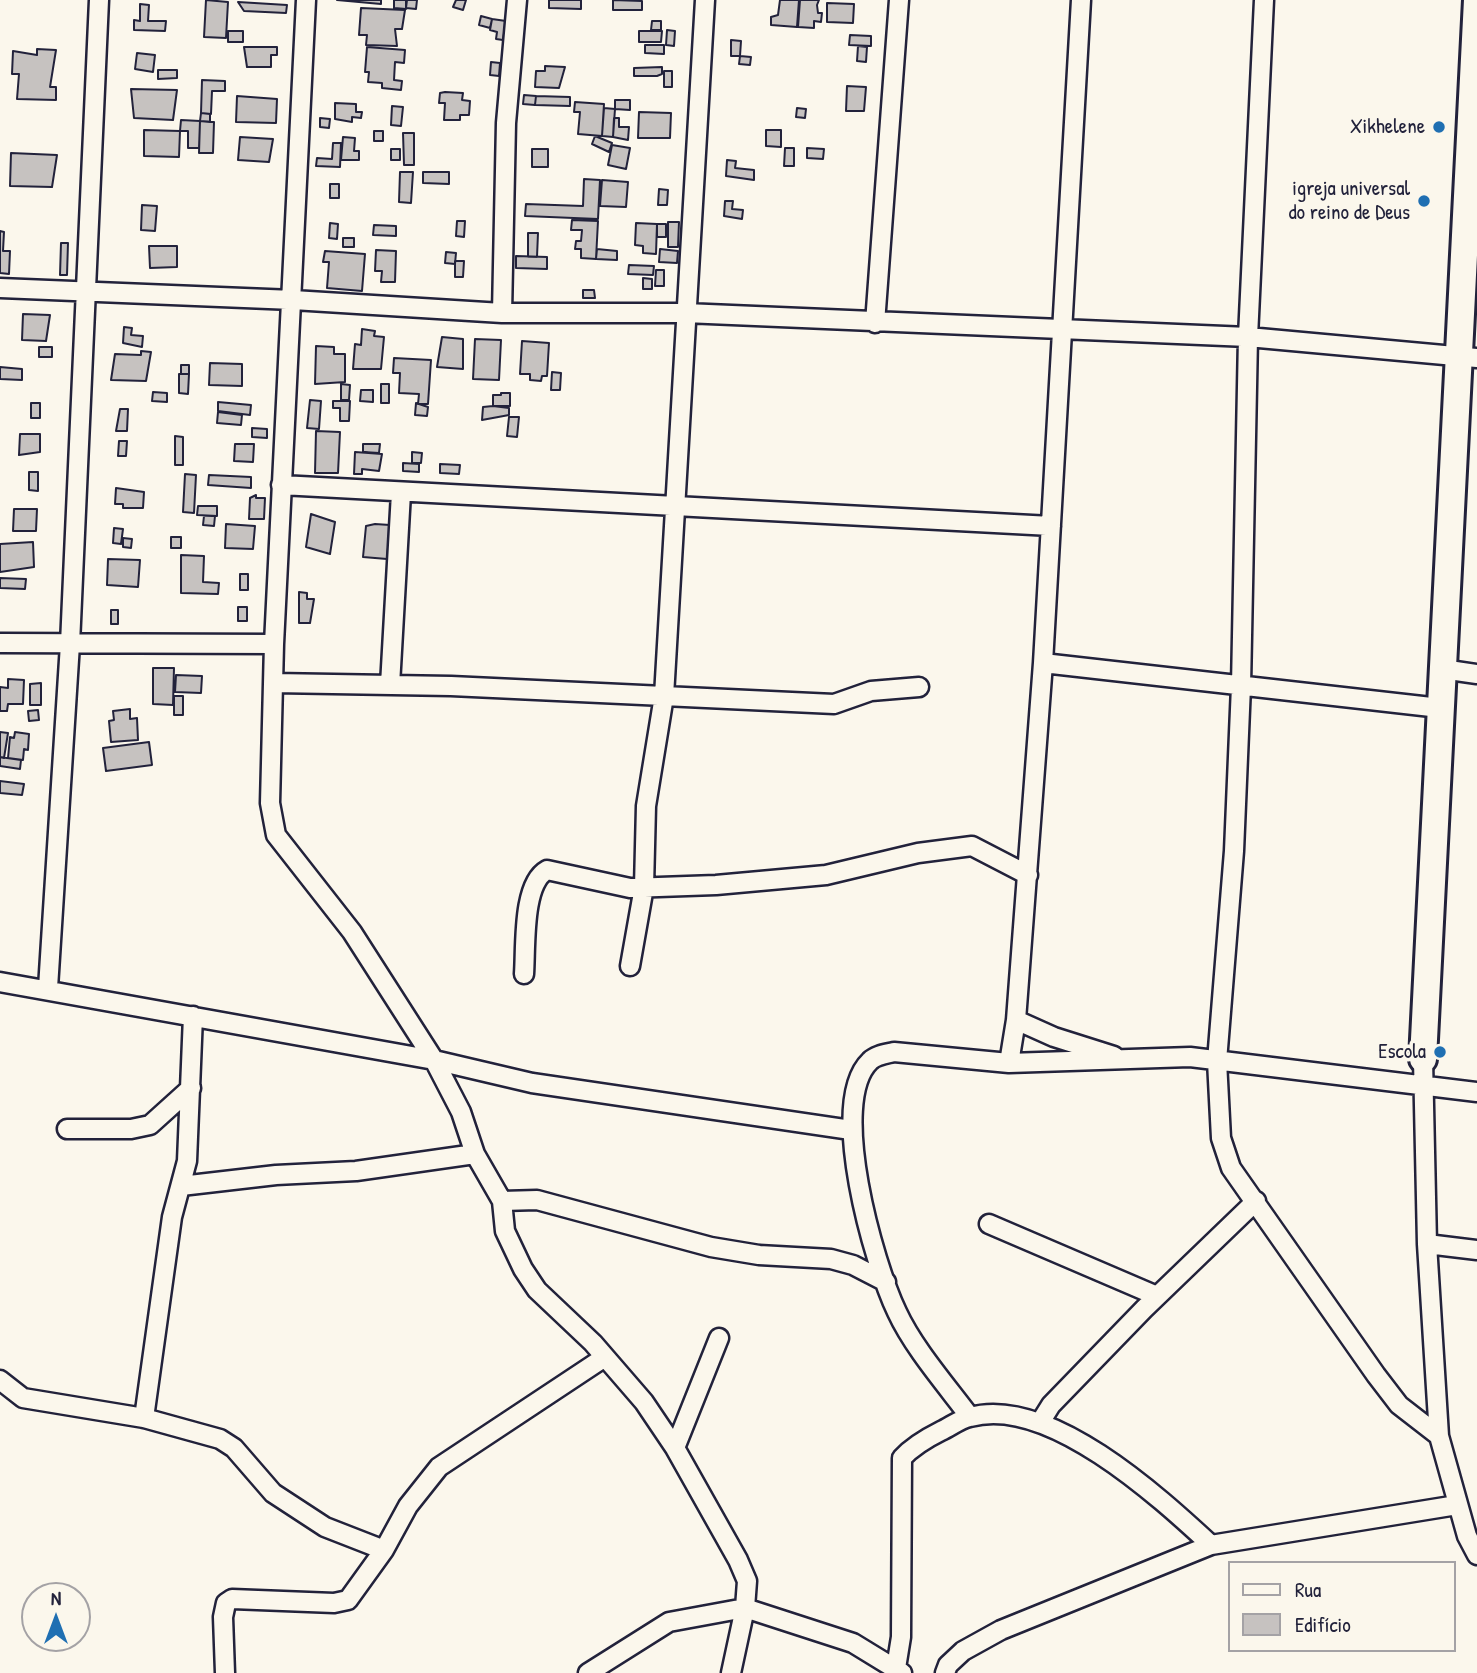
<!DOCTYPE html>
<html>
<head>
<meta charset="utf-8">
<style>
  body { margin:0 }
  #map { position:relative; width:1477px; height:1673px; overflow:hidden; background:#fbf7ec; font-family:"Patrick Hand",sans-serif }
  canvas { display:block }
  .legend { position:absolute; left:1228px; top:1561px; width:228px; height:91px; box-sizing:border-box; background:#fbf7ec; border:2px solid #a4a2a5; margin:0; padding:9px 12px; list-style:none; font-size:21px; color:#22223b }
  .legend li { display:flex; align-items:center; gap:14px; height:35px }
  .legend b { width:35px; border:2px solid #a4a2a5 }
  .north { position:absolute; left:21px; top:1582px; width:70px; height:70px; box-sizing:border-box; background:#fbf7ec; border:2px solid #a4a2a5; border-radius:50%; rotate:0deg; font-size:19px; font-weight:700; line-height:28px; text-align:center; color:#22223b }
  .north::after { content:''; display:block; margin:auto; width:24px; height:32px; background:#1f6fb2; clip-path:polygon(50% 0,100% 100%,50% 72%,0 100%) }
</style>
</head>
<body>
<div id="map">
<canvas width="1477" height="1673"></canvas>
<ul class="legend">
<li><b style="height:9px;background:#fbf7ec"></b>Rua</li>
<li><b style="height:19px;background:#c6c2c0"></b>Edifício</li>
</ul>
<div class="north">N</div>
</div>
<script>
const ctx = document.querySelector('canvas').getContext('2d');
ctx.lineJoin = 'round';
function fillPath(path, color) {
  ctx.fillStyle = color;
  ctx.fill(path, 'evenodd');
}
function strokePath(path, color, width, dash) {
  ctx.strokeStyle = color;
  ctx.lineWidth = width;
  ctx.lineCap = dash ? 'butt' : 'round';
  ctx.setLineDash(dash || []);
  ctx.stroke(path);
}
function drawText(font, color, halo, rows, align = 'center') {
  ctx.font = font + ' "Patrick Hand",sans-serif';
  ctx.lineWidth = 7;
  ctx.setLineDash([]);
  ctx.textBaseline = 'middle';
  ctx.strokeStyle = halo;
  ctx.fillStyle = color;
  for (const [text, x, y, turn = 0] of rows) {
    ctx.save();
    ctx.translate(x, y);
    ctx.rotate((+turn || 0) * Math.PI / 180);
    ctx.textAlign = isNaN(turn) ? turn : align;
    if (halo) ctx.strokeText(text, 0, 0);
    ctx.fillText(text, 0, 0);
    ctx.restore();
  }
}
const building = new Path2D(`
  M206 0 228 2 226 38 204 37Z
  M337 0H381V4Z
  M394 0H406V9L394 8Z
  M407 0H417L416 9 406 8Z
  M456 0H466L463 10 453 7Z
  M549 0H581V9L549 8Z
  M613 0 642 1V10H613Z
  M780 0H799L797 27 771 25V17L778 15Z
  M800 0H819L817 5 818 13H822L821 22 814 21V28L798 27Z
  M238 2 287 5 286 13 244 11Z
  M827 3 854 4 853 23 827 22Z
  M140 4 149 5 148 21H166L165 31 134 30V20L140 21Z
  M361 8 405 10 402 29H395L397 46 366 45 367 35H359Z
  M481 16 492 19 490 28 479 25Z
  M492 19 506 21 503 40 496 39 497 32 490 30Z
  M652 21H661V30H651Z
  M667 30 675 31 674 46 666 45Z
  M228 31H243V42H228Z
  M639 31H662L661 42H639Z
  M850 35 871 36V46L849 45Z
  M731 40 741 41 740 56H731Z
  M645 45H664V54L645 53Z
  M858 46 867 47 866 62 857 61Z
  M244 47H277V55H271V67H247Z
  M367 47 405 50 404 63 395 62 394 80 402 81 401 90 382 88V83L368 82 369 72H365Z
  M37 49 56 50 50 87H56V100L17 99 19 74H12L13 51 37 55Z
  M137 53 155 55 153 72 135 69Z
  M740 56 751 57 750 65 739 64Z
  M491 62 500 63 499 76 490 75Z
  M545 66 565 67 559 88 535 87 536 71H545Z
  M662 67V74L657 76H634V68Z
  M158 70H177V78L158 79Z
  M664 71H672V87H664Z
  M202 80 225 81V91H212L211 114 201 113Z
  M847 86 866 87 864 111H846Z
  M131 89 177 90 173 120 134 118Z
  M445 92 463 93 462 100 470 101 469 115H460V120H444L445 103H439L440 93Z
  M524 95 536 96 535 105 523 104Z
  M237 96 277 99 276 123 236 122Z
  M536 96 570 97V106L535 105Z
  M615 100H630V110L615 109Z
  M575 102 604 104 602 136 578 134 580 112H574Z
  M335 103 356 104V112H362L361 118 352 117V122L335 119Z
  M392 106 403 107 401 126 391 125Z
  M604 108 615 109 613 137 602 136Z
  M797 108 806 109 805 118 796 117Z
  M639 112 671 113 670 138H638Z
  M201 113 210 114V122L200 121Z
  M320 118 330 119 329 128 320 127Z
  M614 118H619V127H629L628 140 613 137Z
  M181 120 200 121 199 148H188V131H180Z
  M200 121 214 122 213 153H199Z
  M144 130 180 131 179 157 144 156Z
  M766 130H781V147L766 146Z
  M374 131H383V141H374Z
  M403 133H414V165H404Z
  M595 136 612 143 609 152 592 144Z
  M240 137 273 139 269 162 238 160Z
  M343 137 355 138 354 151H359V160H341Z
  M333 143H341L340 167 316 166 317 158 332 159Z
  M612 145 630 148 626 169 608 165Z
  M785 148H794V166H784Z
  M807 148 824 149 823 159 807 158Z
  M391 149H400V160H391Z
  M532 149H548V167H532Z
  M11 153 57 155 52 187 10 186Z
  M727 160 736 161 735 168 754 170V180L726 176Z
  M400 172H413L411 203 399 202Z
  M423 172H449V184L423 183Z
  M584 179 600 180 598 219 525 216 526 204 583 206Z
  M602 180 628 182 626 207 600 206Z
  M330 184H339V198H330Z
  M659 189 668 190 667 205H658Z
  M725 201H733L732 209 743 210 742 219 724 216Z
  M142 205 157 206 155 231 141 230Z
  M572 220 598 221 596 259 581 258V249H575L576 241H581L582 230H571Z
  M457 221H465L464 237 456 236Z
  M668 222H679L678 247H668Z
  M330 223 338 224 337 239 329 238Z
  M636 223 657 224 656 254 643 253V246L635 245Z
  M657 224H666V237H657Z
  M374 225 396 226V236L373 235Z
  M0 231 4 232 3 251H10L9 274 0 273Z
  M528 233H538L537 257H528Z
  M343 238H354V247H343Z
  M61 243H68L67 275H60Z
  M149 246H177V267L150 268Z
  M597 249 617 251V260L596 259Z
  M660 249 678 251 677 263 659 262Z
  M376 250 396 251 395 282H381L382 271H375Z
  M325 251 365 254 362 291 327 288 329 262H323Z
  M446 252 456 253 455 264 445 263Z
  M516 256 547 257V269L516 268Z
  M455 261H464L463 277H455Z
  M629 265 654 266 653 275 628 274Z
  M656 270H664V286H655Z
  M643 278 652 279V289H643Z
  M583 290H594L595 298H583Z
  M23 314 50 315 46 341 22 340Z
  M124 327 132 328 131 335 143 336 142 347 123 343Z
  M362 329 375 331 374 336 384 337 381 369H353L355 344 361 345Z
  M442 337 463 339V369L437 367Z
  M475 339 501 340 499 380 473 379Z
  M522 341 549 343 547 376H542L541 381 530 380V374H520Z
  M316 346 334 347V354H345V382L315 384Z
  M39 347H52V357H39Z
  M141 351 151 352 146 381 111 380 115 354 141 355Z
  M394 358 431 360 428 404H418L419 394 399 393 400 373H393Z
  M210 363 242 364V386L209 385Z
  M181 365H189V374H181Z
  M0 367 22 369V380L0 379Z
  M552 372 561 373 560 390H551Z
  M179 374H189L188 394 179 393Z
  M341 384 350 385 349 400H341Z
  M381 384H389V403H381Z
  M361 390H373V402L360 401Z
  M153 392 167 393V402L152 401Z
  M501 393H510V406H493V395H501Z
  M310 400 321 401 319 429 307 428Z
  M333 401H350L349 421H340V408H333Z
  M218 402 251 405 250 415 218 411Z
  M31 403H40V418H31Z
  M416 403 428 407 427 416 415 415Z
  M493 406 509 408V415L482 420 483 407Z
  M120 409H128L127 431H116Z
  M218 412 242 415 241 425 217 423Z
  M509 417H519L517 437 507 436Z
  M252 428 267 429V438L252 437Z
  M316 431 340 432 338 473H315Z
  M20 434H40V452L19 455Z
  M175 436 183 437V465H175Z
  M119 441H127L126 456H118Z
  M235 444H254L253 462 234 461Z
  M363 444H380L379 453 363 452Z
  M355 452 382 454 379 471 362 469V474H354Z
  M412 452 422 453 421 463H412Z
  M403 463 419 464V472L403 471Z
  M440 464 460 465 459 474 440 473Z
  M29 472H38V491L29 490Z
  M185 474 196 475 194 513 183 512Z
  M209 475 251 477V488L208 485Z
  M116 488 144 492 143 508H123V504H115Z
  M256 495V498H265L264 519H249L250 498Z
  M198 506H217V516L197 515Z
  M14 509H37L36 531H13Z
  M311 514 335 522 330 554 306 547Z
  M204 516H215L214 526 203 525Z
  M226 524 255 526 253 549 225 548Z
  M375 524 390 525 387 559 363 557 366 526Z
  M114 528 123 529 121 544 113 543Z
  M171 537H181V548H171Z
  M123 538 132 539 131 548 123 547Z
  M33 542 34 567 0 572V544Z
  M181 555 204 556 203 582 219 583 218 594 181 593Z
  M108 559 140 560 138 587 107 585Z
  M240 574H248V590H240Z
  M0 578 26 579 25 589 0 588Z
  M299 592 307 593V599H314L310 623H299Z
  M238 607H247V621H238Z
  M111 610H118V624H111Z
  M153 668H174L173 705 153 704Z
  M176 675 202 676 201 693 175 692Z
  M8 679 24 680 23 704H8L7 711H0V687L8 688Z
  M41 683V705H30V684Z
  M174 696H183V715H174Z
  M130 709V719L137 718 138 740 111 742 109 721 114 720 113 711Z
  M38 710 39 720 29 721 28 711Z
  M0 732 8 733 4 758 0 757Z
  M15 732 29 734 28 750 24 749 23 760 8 758 10 737 14 738Z
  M149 742 152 765 106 771 103 748Z
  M0 757 21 760 20 769 0 766Z
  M0 781 24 784 22 795 0 793Z`);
const street = new Path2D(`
  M306 0 274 644 270 803 276 835 352 932 434 1060 461 1112 475 1154 502 1201 505 1231 523 1269 537 1290 593 1343 644 1402 675 1448 738 1560 747 1581 745 1608 731 1673
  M1264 0 1248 337 1241 686 1234 851 1217 1061 1221 1138 1231 1168 1376 1375 1399 1405 1439 1436
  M0 288 293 300 502 313H685L1248 337 1477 358
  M502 313 506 123 517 0
  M875 323 899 0
  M281 485 1051 526
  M0 643 274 644
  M1043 663 1440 708
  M1442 669 1477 674
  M274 683 451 686 834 704 871 691 919 687
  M390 685 401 493
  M630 966 644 887 646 806 664 696 705 0
  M524 974C526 946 522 884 547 870L630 888 716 885 826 875 918 853 972 846 1028 875
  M0 982 434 1060 532 1083 851 1130
  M48 988 70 644 99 0
  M1016 1020 1054 1037 1114 1056
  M1423 1059 1427 1244 1439 1436 1467 1536 1477 1555
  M1009 1063 1016 1020 1043 663 1081 0
  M67 1129H131L150 1125 191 1088
  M181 1186 276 1175 356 1171 475 1154
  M502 1201 537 1200 711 1247 759 1255 831 1259 853 1265 886 1282
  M989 1224 1157 1296
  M1427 1244 1477 1250
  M0 1380 23 1398 144 1418 220 1439 234 1448 273 1493 325 1527 384 1550
  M970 1417C946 1385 913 1347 897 1312 874 1264 827 1102 870 1061 876 1055 886 1054 894 1052L1009 1063 1190 1057 1477 1092
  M144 1418 172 1217 187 1161 193 1016
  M1041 1421 1051 1405 1144 1309 1256 1201
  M675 1448 719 1338
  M896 1668 901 1637 902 1458C913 1446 927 1438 941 1431 950 1427 960 1419 970 1417 1048 1395 1158 1496 1211 1545
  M225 1673 223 1617 226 1603 232 1599 334 1603 348 1600 384 1550 408 1506 439 1467 605 1357
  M588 1673 669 1622 745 1608 853 1643 902 1673
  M945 1673 948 1665 963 1651 1001 1630 1211 1545 1457 1505`);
const secondary = new Path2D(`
  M1423 1059 1477 0`);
const markers = [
  [1439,127,7,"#1f6fb2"],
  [1424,201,7,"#1f6fb2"],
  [1440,1052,7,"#1f6fb2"]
];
const poiNames = [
  ["Xikhelene",1425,127],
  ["igreja universal",1410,189],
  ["do reino de Deus",1410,213],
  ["Escola",1426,1052]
];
fillPath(building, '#c6c2c0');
strokePath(building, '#22223b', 2);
strokePath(street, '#22223b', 23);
strokePath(secondary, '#22223b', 32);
strokePath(street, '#fbf7ec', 18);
strokePath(secondary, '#fbf7ec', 26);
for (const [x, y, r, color] of markers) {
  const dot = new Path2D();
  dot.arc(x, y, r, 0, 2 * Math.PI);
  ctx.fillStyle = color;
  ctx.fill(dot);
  strokePath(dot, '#fbf7ec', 2.5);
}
drawText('21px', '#22223b', '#fbf7ec', poiNames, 'right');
</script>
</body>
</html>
